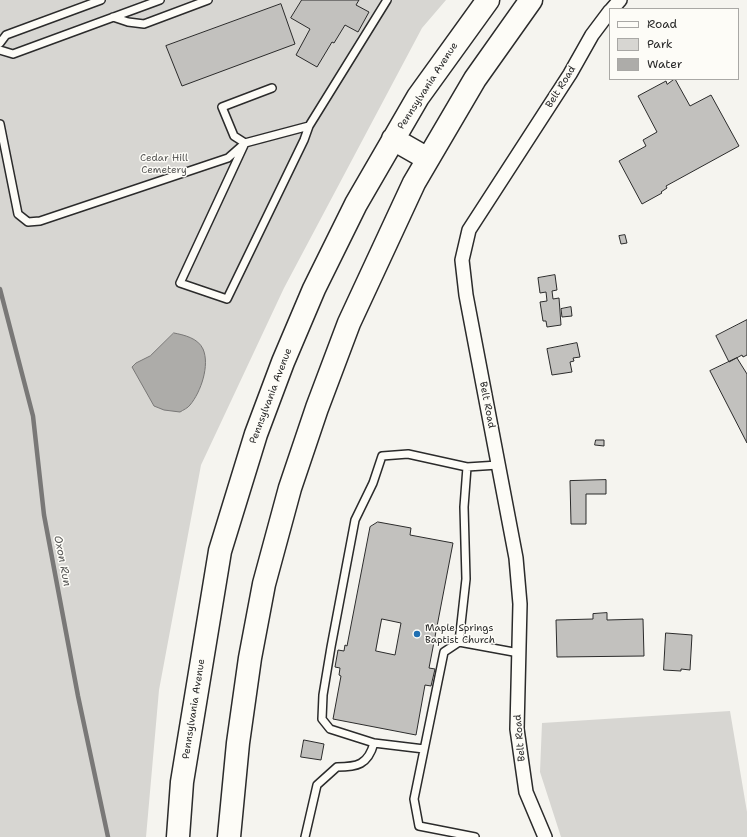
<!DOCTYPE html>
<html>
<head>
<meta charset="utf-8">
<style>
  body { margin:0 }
  #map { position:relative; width:747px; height:837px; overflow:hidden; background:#f5f4ef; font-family:"Shantell Sans",sans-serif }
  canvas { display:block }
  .legend { position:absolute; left:609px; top:8px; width:130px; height:72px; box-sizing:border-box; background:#fdfcf7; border:1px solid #a9a8a5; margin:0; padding:5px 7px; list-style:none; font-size:12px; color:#2b2b2b }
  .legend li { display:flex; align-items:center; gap:8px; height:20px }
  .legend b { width:20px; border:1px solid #a9a8a5 }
</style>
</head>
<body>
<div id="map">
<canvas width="747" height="837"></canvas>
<ul class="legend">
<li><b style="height:5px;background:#fdfcf7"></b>Road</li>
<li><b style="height:11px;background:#d7d6d2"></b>Park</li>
<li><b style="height:11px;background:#adaca9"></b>Water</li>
</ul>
</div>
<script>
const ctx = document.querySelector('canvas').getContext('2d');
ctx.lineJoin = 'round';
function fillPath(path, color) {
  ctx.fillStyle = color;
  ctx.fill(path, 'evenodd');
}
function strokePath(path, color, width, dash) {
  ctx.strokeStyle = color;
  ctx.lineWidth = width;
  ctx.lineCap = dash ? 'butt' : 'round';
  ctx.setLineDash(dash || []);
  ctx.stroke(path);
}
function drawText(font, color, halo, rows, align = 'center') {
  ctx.font = font + ' "Shantell Sans",sans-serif';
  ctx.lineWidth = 3;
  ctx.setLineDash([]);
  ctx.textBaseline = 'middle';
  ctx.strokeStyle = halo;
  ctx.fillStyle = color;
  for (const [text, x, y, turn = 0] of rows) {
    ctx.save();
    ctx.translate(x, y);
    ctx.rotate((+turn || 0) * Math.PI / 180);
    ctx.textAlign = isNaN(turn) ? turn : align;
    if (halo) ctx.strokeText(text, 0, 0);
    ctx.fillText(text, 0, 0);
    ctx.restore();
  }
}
const green = new Path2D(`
  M0 0H446L422 28 284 288 201 465 159 690 146 837H0Z
  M730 711 747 812V837H561L540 772 542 723Z`);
const water = new Path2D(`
  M174 333C184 335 198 338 203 349 210 365 201 392 190 405 188 408 183 410 180 412L164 410 154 406 132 367 136 363 150 356Z`);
const stream = new Path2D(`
  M0 289 33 416 44 515 78 696 108 837`);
const building = new Path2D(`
  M302 0H359L356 5 369 12 358 32 345 25 334 43 332 42 317 67 296 55 310 29 291 18Z
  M281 4 295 44 182 86 166 46Z
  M675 79 690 106 711 95 739 146 666 186 667 188 661 192 662 193 642 204 619 161 646 146 643 140 657 132 638 96 666 81 667 84Z
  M625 235 627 243 621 244 619 236Z
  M555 275 557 290 552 291 553 299 559 298 561 325 547 327 546 321H543L540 302 547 301 546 292 540 293 538 278Z
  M571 307 572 316 562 317 561 309Z
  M747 320V355L743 357 742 355 729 362 716 336Z
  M577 343 580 357 573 358 574 361 570 362 572 372 552 375 547 349Z
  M737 358 747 374V443L710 371Z
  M596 440H604V446L595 445Z
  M606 480V494H586V524H571L570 481Z
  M378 522 411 528 410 535 453 543 429 668 435 669 431 686 425 685 416 735 333 719 341 676 339 675 340 668 335 667 338 650 344 651 345 645 347 646 370 527ZM382 619 401 623 395 655 376 651Z
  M607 613V620L643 619 644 656 557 657 556 620 593 619V614Z
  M666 633 692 635 690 670 681 669V671L664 670Z
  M304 740 324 744 321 760 301 757Z`);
const lane = new Path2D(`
  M113 17 128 22 144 24 208 0
  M0 43 6 35 101 0
  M0 50 13 54 160 0
  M272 88 222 107 234 136 245 143 180 283 227 299 304 140 309 126 387 0
  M0 124 18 214 28 222 40 221 228 158 245 143 309 126
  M459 642 466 579 464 507 467 467
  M374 743 424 749
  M305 837 317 785 337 767C357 767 368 765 374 743L330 729 322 719 323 695 331 647 355 520 373 483 382 456 408 454 467 467 498 465
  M475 837 419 826 414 799 444 652 459 642 519 653`);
const street = new Path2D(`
  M612 9 620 0
  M545 837 526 792 517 729 520 604 516 558 466 295 462 260 469 230 570 74 592 35 610 11`);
const highway = new Path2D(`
  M393 139 428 159
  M178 837 182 782 220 551 256 434 283 362 314 289 356 204 418 97 488 0
  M229 837 238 743 250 658 264 584 290 488 317 408 349 323 414 183 475 79 531 0`);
const markers = [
  [417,634,4,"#1f6fb2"]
];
const streetNames = [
  ["Pennsylvania Avenue",428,86,-57],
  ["Belt Road",561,87,-58],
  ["Pennsylvania Avenue",271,396,-69],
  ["Belt Road",487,405,79],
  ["Pennsylvania Avenue",194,709,-81],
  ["Belt Road",520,738,-95]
];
const parkNames = [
  ["Cedar Hill",164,158],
  ["Cemetery",164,170]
];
const poiNames = [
  ["Maple Springs",425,628],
  ["Baptist Church",425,640]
];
const waterNames = [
  ["Oxon Run",62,561,79]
];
fillPath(green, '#d7d6d2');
fillPath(water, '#adaca9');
strokePath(water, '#797877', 1);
strokePath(stream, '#797877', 4.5);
fillPath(building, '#c2c1be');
strokePath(building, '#2b2b2b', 1);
strokePath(lane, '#2b2b2b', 10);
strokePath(street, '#2b2b2b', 16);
strokePath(highway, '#2b2b2b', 25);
strokePath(lane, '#fdfcf7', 7);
strokePath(street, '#fdfcf7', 13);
strokePath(highway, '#fdfcf7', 22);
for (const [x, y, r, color] of markers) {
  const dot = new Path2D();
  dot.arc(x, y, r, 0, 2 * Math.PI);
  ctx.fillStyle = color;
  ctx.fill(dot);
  strokePath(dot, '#fdfcf7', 1.5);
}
drawText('10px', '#2b2b2b', '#fdfcf7', streetNames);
drawText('10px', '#565655', '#fdfcf7', parkNames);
drawText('10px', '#2b2b2b', '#fdfcf7', poiNames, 'left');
drawText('italic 11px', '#585857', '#fdfcf7', waterNames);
</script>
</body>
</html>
